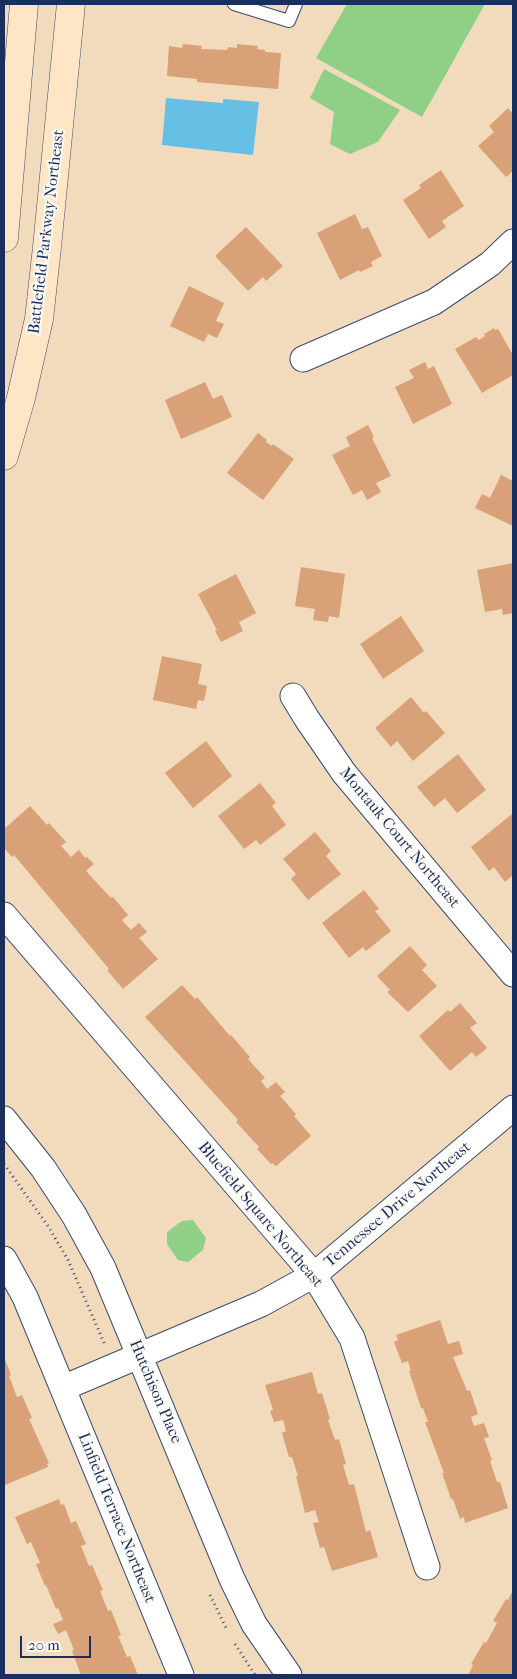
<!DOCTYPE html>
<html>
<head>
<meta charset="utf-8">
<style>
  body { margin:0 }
  #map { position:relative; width:517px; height:1679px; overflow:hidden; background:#f1dbbc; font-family:"IM FELL French Canon",serif }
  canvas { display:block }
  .frame { position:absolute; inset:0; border:5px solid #1b2f5e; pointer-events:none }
  .scale { position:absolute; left:20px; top:1636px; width:71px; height:22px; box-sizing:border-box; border:2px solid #1b2f5e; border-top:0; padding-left:6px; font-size:15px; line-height:18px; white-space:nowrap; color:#1b2f5e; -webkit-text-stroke:4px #fdfcf7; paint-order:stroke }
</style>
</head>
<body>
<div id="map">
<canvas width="517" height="1679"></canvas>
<div class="frame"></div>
<div class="scale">20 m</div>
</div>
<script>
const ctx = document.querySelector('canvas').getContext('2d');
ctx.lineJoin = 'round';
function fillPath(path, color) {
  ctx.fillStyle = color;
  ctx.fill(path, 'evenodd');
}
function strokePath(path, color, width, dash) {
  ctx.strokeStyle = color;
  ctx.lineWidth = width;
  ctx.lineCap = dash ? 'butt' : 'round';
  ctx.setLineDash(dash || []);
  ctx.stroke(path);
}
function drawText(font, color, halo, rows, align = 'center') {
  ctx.font = font + ' "IM FELL French Canon",serif';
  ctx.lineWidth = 4;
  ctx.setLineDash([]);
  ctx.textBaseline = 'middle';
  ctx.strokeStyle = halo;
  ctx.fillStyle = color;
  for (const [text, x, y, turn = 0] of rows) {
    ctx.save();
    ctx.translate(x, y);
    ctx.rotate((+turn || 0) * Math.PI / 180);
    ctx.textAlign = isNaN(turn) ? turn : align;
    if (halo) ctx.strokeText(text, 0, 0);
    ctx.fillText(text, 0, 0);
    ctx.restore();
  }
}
const green = new Path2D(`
  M347 4H485L422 117 316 58Z
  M324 69 400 110 378 142 350 154 330 144 334 112 310 98Z
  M193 1220 206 1238 203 1250 188 1262 178 1260 167 1244V1232L182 1221Z`);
const water = new Path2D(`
  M166 98 223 103V99L259 102 253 155 162 145Z`);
const building = new Path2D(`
  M183 44 202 46 201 49 227 50 228 47 237 48V44L258 46 257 49 265 50V52L281 53 278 89 197 82V79L167 76 169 46 182 48Z
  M508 108 513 114V171L506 177 478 146 494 132 489 126Z
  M441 170 464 206 442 221 446 227 429 239 403 200 421 188 419 185Z
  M355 214 362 229 368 227 382 256 371 262 373 266 360 272 359 270 340 280 317 233Z
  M246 227 283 266 266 281 263 277 248 291 215 256Z
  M189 286 224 303 216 321 224 324 217 338 208 334 204 342 170 326Z
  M494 328 495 330 498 329 513 355V375L482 393 455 349 476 337 479 340 485 336 484 334Z
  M425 362 428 369 434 366 452 404 413 424 395 387 414 378 409 370Z
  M205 382 213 399 222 395 232 417 181 439 165 400Z
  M368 425 374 437 372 438 391 476 376 483 381 492 367 500 362 490 353 495 332 455 350 446 346 437Z
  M258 433 267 440 266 442 272 446 273 444 294 459 263 500 227 473Z
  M501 475 513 481V526L475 508 482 494 490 498Z
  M513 563V613L503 615 502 609 485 612 477 570Z
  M301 567 345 574 339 618 329 616 328 622 313 620 315 609 295 606Z
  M236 574 256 613 239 622 243 631 221 642 215 631 217 630 198 594Z
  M401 616 424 651 383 679 360 644Z
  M162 656 202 664 198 684 207 686 204 701 198 700 196 709 153 700Z
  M411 697 424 713 426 711 445 733 413 761 397 741 391 747 375 728Z
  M206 741 232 776 193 808 165 773Z
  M458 754 486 790 457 813 445 798 434 807 417 787Z
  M260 783 276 803 272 806 286 825 260 845 256 840 244 849 218 816Z
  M30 806 47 825 49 823 66 842 61 846 71 857 79 850 85 858 87 857 94 864 86 871 111 898 113 897 128 915 122 920 131 930 139 923 147 932 139 938 158 959 123 989 107 970 109 969 14 855 12 857 4 848V829Z
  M512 814 513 816V875L505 882 494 867 489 871 471 847Z
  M315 832 331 851 326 856 341 874 308 900 291 879 296 874 283 859Z
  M364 890 379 909 375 911 391 931 366 951 363 947 349 958 322 923Z
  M410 946 427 965 422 970 437 986 408 1012 387 992 390 990 377 976Z
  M182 985 195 999 197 997 230 1036 231 1035 250 1057 248 1059 265 1078 261 1081 267 1089 276 1082 285 1092 280 1096 296 1114 294 1116 311 1136 276 1166 272 1163 271 1164 257 1149 259 1147 236 1122 238 1120 145 1017Z
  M460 1003 477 1023 470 1028 487 1048 476 1057 472 1052 450 1071 419 1036 448 1010 450 1012Z
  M440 1320 448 1344 459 1341 463 1354 453 1357 467 1391 470 1390 478 1414 471 1417 474 1426 484 1423 489 1437 484 1438 492 1460 490 1461 497 1482H500L508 1508 465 1523 464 1517 460 1519 453 1499H451L442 1473H444L425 1422H428L423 1408H421L409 1371H411L408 1361 402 1363 394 1342 398 1340 396 1335Z
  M4 1357 11 1375 9 1376 17 1397 22 1395 32 1418 29 1419 49 1463 47 1464 48 1467 5 1485 4 1481Z
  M312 1372 318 1394 322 1393 330 1419 328 1420 335 1440 339 1439 346 1464 343 1465 349 1485 354 1484 366 1532 370 1530 378 1557 332 1571 324 1547 320 1548 313 1523 319 1522 315 1510 305 1513 296 1476H298L292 1457H289L282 1433 286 1431 283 1420 274 1422 270 1411 273 1410 265 1385Z
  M59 1499 61 1505 64 1504 71 1523 76 1521 86 1544 81 1546 89 1566 92 1565 103 1590 100 1591 108 1611 111 1610 121 1635 118 1636 127 1657 130 1656 138 1675H81L72 1651 74 1650 66 1630 58 1634 53 1624 63 1620 58 1608 56 1609 46 1585 45 1586 36 1564 40 1563 31 1542 27 1544 15 1517Z
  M513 1590V1675H468L473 1665 471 1664 484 1642 486 1643 497 1623 493 1621 506 1599 508 1600Z`);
const path = new Path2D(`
  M4 1164 48 1226 68 1260 105 1345
  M210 1595 227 1630
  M235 1644 255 1675`);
const service = new Path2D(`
  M234 4 289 21 296 4`);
const minor = new Path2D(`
  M303 359 434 302 490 264 513 242
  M293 696 307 719 344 773 513 974
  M4 915 314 1275 352 1338 427 1567
  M4 1119 43 1168 74 1215 103 1268 232 1579 254 1624 289 1675
  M4 1259 25 1297 181 1675
  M63 1388 261 1304 314 1275 513 1108`);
const secondary = new Path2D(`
  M4 238 24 4
  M4 456 21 398 39 319 47 247 71 4`);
const streetNames = [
  ["Battlefield Parkway Northeast",47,232,-83],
  ["Montauk Court Northeast",399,838,50],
  ["Tennessee Drive Northeast",398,1205,-40],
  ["Bluefield Square Northeast",260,1215,50],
  ["Hutchison Place",155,1392,67],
  ["Linfield Terrace Northeast",116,1518,68]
];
fillPath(green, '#90cf86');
fillPath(water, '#66bfe4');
fillPath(building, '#d9a177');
strokePath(service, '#3b496c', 14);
strokePath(minor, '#3b496c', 27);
strokePath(secondary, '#3b496c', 29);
strokePath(path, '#3b496c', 3, [1, 4]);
strokePath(service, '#fff', 12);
strokePath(minor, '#fff', 25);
strokePath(secondary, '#fde5c5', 28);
drawText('16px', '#1b2f5e', '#fdfcf7', streetNames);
</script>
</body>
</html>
